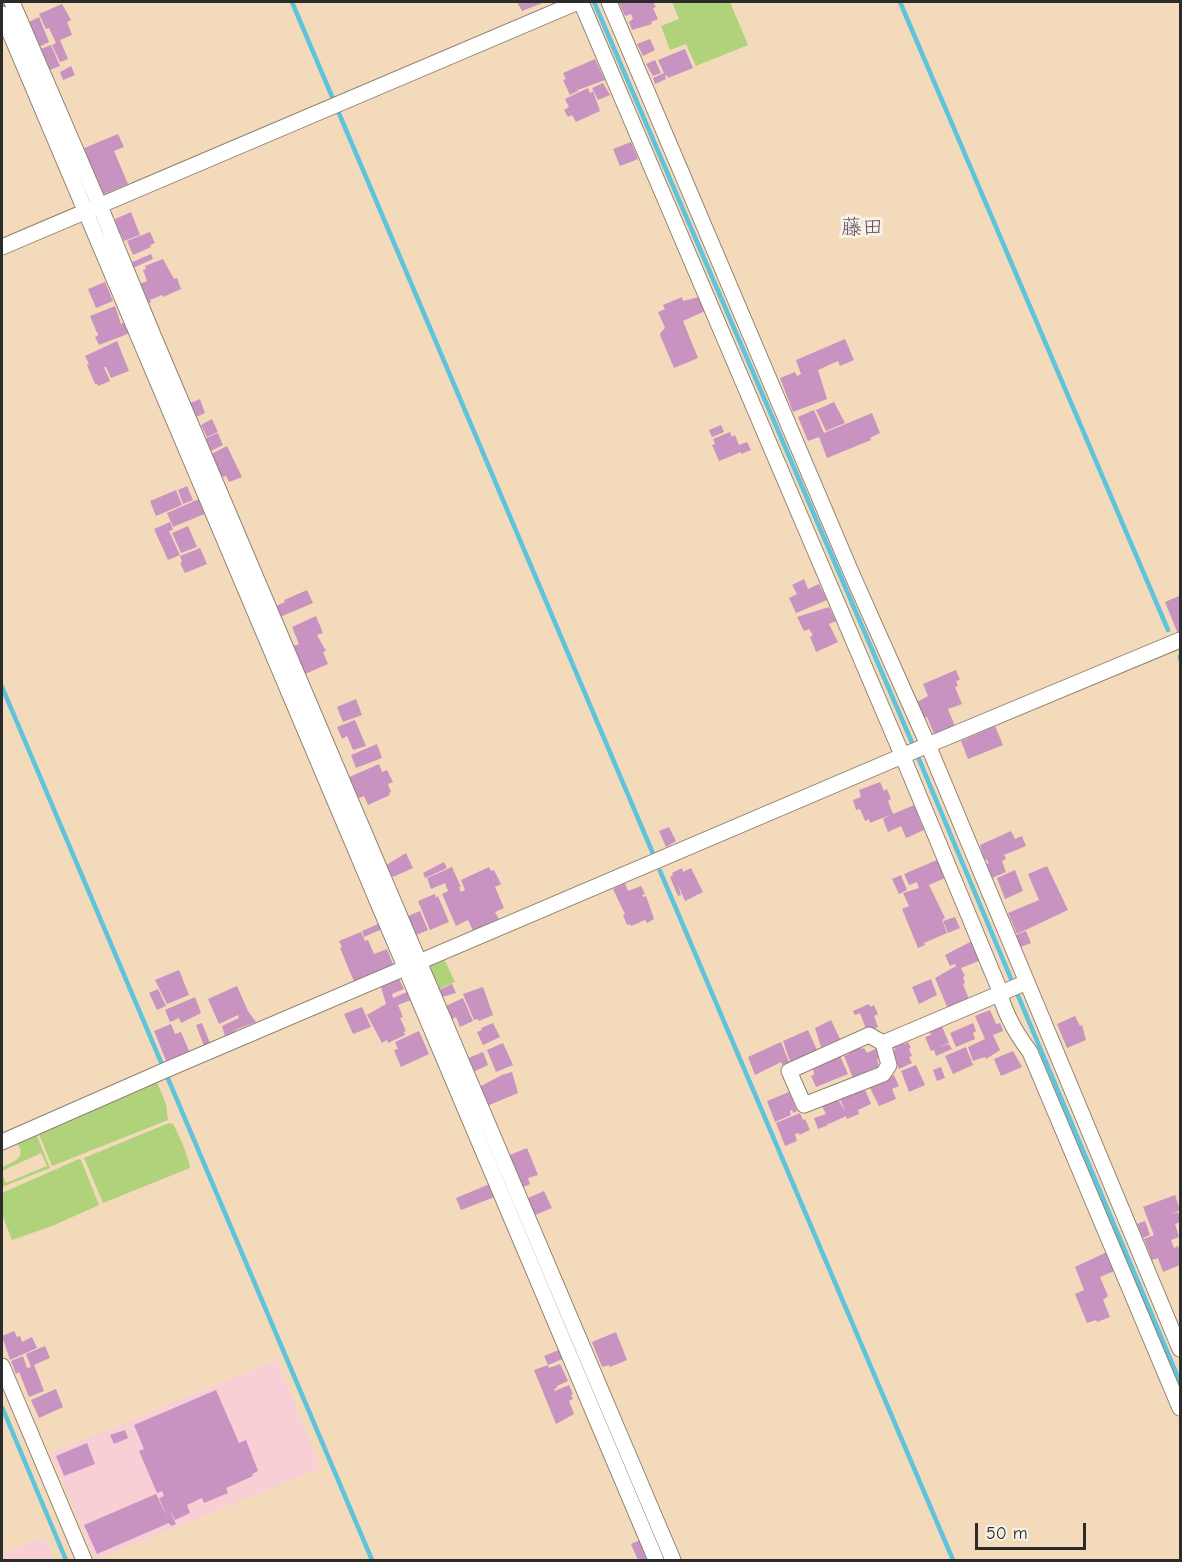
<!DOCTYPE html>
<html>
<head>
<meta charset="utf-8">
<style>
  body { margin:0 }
  #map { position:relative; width:1182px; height:1562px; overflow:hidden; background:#f3dabb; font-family:"Comic Neue",sans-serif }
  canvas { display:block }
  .frame { position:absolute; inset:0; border:3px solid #2b2b2b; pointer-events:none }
  .scale { position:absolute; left:975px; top:1523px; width:111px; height:27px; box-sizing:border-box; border:3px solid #2b2b2b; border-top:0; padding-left:8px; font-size:18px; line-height:21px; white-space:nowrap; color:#2b2b2b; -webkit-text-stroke:4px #f7f3e8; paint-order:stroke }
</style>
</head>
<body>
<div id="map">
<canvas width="1182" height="1562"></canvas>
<div class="frame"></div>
<div class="scale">50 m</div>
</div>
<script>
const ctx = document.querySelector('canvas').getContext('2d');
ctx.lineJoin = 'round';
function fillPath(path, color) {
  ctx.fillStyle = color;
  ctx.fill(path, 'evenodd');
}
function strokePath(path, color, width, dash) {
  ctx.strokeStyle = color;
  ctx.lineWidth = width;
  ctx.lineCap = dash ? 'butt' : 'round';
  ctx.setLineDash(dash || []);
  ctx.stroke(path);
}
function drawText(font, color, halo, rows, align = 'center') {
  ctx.font = font + ' "Comic Neue","Klee One",sans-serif';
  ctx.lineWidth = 6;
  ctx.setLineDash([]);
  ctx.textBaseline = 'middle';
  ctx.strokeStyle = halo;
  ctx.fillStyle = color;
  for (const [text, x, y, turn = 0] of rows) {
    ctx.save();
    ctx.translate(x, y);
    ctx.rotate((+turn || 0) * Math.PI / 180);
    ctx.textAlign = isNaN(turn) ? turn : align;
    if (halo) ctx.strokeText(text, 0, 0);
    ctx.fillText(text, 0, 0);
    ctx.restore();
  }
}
const built = new Path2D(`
  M277 1360 321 1468 95 1560 51 1453Z
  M44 1536 54 1560H2V1554Z`);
const green = new Path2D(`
  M672 2H730L748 45 696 66 686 44 670 50 661 26 679 19Z
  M443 957 455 982 437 990 427 967Z
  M156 1080 166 1104 168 1120 52 1166 38 1132Z
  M169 1123 173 1124C180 1138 187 1152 190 1168L103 1203 84 1158Z
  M35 1131 50 1168 2 1187 3 1184 2 1174 6 1183 47 1166 41 1153 2 1171V1167C14 1162 28 1157 16 1142Z
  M79 1159 81 1160 99 1205 52 1226 12 1240 2 1214V1193Z`);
const stream = new Path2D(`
  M3 2 8 13
  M292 2 333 99
  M594 2 913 745 1180 1382
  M900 2 1168 630
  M338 111 654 856
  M1180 656V659
  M2 687 372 1560
  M660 871 953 1560
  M2 1407 66 1560`);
const building = new Path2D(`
  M517 2H545L522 11Z
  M624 2H653L656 7 653 8 658 19 651 22 652 24 632 30 629 22 633 19 631 14 625 16 619 3Z
  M62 4 71 20 67 22 72 35 60 40 68 59 60 62 52 45 56 43 49 28 46 29 39 14Z
  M39 17 49 42 37 48 27 23Z
  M650 39 655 50 643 56 637 44Z
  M51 45 60 66 47 71 38 50Z
  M685 49 693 68 668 78 667 75 665 76 666 79 655 84 653 78 664 73 658 60Z
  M595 59 605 80 578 90 574 83 578 91 570 95 563 80 566 79 563 73Z
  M655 60 661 73 653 76 646 64Z
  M71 66 75 75 63 80 60 72Z
  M603 83 610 95 598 100 592 88Z
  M588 88 590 93 593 91 600 111 576 122 572 115 568 117 564 110 569 107 565 99Z
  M118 134 124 147 114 151 128 184 101 195 82 149Z
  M631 142 638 159 620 166 613 149Z
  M131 212 140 235 124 241 121 234 119 235 115 219Z
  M150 232 155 243 150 245 151 247 133 255 127 241Z
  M151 254 153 259 133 268 130 263Z
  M163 259 174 279 177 278 181 289 163 297 162 295 150 300 151 302 146 305 137 285 147 281 143 270 146 269 145 266Z
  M105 282 113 301 96 308 88 289Z
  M682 297 683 301 699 297 705 311 683 321 698 358 674 368 660 335 661 332 665 328 658 312 665 309 663 305Z
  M115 306 121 324 125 322 130 333 99 345 95 337 98 335V332L97 333 90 316Z
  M845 339 854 360 840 366 838 361 818 370 827 399 793 412 780 378 795 372 797 376 801 374 796 360Z
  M117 341 129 371 111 378 106 367H104L110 381 98 386 97 384H95L87 365 89 364 85 356Z
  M200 399 205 413 194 418 188 404Z
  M834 402 845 423 826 431 816 410Z
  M814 410 824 433 872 413 880 433 870 438 871 440 827 458 819 437 808 441 798 417Z
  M212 419 218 432 207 437 201 425Z
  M721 425 724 432 712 437 709 430Z
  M730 432 732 437 735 435 739 445 747 442 751 450 741 454V452L719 461 712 445 715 444 713 439Z
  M218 433 223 445 211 451 206 438Z
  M227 446 242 477 229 482 226 476 222 477 214 460 212 461 209 455Z
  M187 486 193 500 183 504 178 490Z
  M176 490 182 505 156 516 150 501Z
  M201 498 207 513 173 527 167 513Z
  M170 522 173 530 169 531 180 555 168 560 154 529Z
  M188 526 197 547 181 553 172 533Z
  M200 548 207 564 185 573 180 563 182 562 180 556Z
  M804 579 808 589 819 584 827 600 796 613 789 598 797 594 792 585Z
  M307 590 313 603 280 617 276 606 285 602 284 600Z
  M1179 596 1180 632 1178 634 1165 602Z
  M829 607 836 621 829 624 838 642 816 652 810 637 813 635 809 629 804 631 797 617Z
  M316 616 323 633 317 635 326 651 323 652 328 664 305 674 293 646 299 644 292 627Z
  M956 670 960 680 956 681 958 686 955 687 962 704 948 709 955 726 935 736 927 717 924 718 917 702 928 696 923 684Z
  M356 699 362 715 343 722 337 707Z
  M355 720 366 746 353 750 347 736 342 739 337 727Z
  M995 726 1003 745 968 759 961 741Z
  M377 744 382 758 356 768 351 755Z
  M379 764 382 772 387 770 393 782 388 784 391 792 389 793 390 795 368 805 364 796 356 799 347 778Z
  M880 782 884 791 887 789 891 799 888 801 893 814 914 805 924 830 906 838 901 826 888 832 883 819 890 815 870 823 869 819 865 821 860 809 856 810 853 800 861 797 859 790Z
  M669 827 676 841 666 847 659 831Z
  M1011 831 1015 839 1022 836 1026 846 1004 855 1006 859 1002 861 1006 872 992 878 986 864 989 863 986 859 984 860 980 845Z
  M406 853 413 868 393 877 392 876 388 877 383 867Z
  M937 860 945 878 929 885 945 918 942 920 947 933 924 943 925 945 918 948 902 909 909 906 903 893 919 888 917 882 909 885 904 874Z
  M444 862 447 868 425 878 423 873Z
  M1047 866 1068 910 1017 934 1008 913 1039 900 1028 874Z
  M452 867 461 887H459L461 892 465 890 461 880 489 867 491 871 494 870 501 884 495 887 504 908 495 912 499 919 473 931 468 920 456 926 442 894 448 891 445 883 431 889 427 878Z
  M682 868 683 872 691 868 703 892 685 901 678 885 681 895 678 896 670 877 673 875 672 873Z
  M1015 870 1023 891 1005 899 997 878Z
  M901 875 907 890 899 894 892 879Z
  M625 883 628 891 641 886 645 894 642 895 644 897 646 896 654 919 647 923 645 920 631 926 630 924 627 925 623 915 625 914 613 889Z
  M435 894 436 898 438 896 449 922 430 930 418 901Z
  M420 911 428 930 416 935 408 916Z
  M955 917 960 928 948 933 943 921Z
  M380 923 382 929 364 937 362 931Z
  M1026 931 1031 943 1021 947 1016 935Z
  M361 932 365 941 368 940 374 954 387 949 394 967 355 984 340 948 342 947 339 941Z
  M972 941 981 960 961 968 965 976 963 977 965 983 963 984 969 999 948 1009 935 978 956 966 955 964 950 966 945 955Z
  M179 970 189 995 167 1004 155 980Z
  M399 979 404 989 392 994 393 998 407 992 411 1000 398 1005 403 1017 400 1018 406 1031 404 1032 405 1035 388 1043 387 1040 382 1043 367 1015 386 1004 381 987Z
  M931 979 937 995 919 1004 912 987Z
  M452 984 456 993 442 997 439 990Z
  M237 986 248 1011 256 1022 235 1030 236 1031 225 1036 222 1026 239 1018 238 1015 219 1024 208 999Z
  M483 987 493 1015 479 1021 478 1019 474 1020 463 994Z
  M158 989 166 1006 157 1010 149 993Z
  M195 997 201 1013 181 1023 179 1018 170 1022 165 1010Z
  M463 998 473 1021 460 1027 456 1017 451 1020 446 1006Z
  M869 1004 870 1007 874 1005 878 1014 874 1016 878 1027 867 1032 860 1013 855 1015 853 1011Z
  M362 1007 371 1027 353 1034 344 1014Z
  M990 1010 996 1024 1000 1023 1003 1031 993 1035 1000 1050 986 1059 985 1057 973 1061 968 1047 985 1039 975 1016Z
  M1075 1016 1080 1026 1082 1025 1086 1040 1067 1048 1057 1024Z
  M831 1020 840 1039 821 1047 815 1028Z
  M202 1023 210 1043 204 1046 196 1025Z
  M493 1023 500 1037 483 1045 477 1032 482 1030 481 1028Z
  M973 1023 976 1031 973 1033 975 1039 956 1047 950 1033Z
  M171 1024 175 1034 181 1032 190 1053 167 1063 154 1031Z
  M941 1024 949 1043 939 1047 949 1044 952 1049 936 1056 934 1050 931 1051 925 1037 931 1035 929 1030Z
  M808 1030 817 1050 791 1064 783 1041Z
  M419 1031 429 1054 401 1067 394 1050 398 1049 395 1042Z
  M903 1041 904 1044 908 1042 911 1048 909 1049 912 1056 909 1057 912 1063 899 1069 892 1052 895 1050V1048L892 1049 891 1046Z
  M781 1042 789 1062 782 1065 781 1062 755 1075 748 1057Z
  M503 1043 513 1065 496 1072 487 1050Z
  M860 1046 862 1049 864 1048 867 1053 877 1048 881 1058 877 1059 879 1067 874 1069V1068L853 1078 844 1056 849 1054 848 1051Z
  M966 1047 973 1065 953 1074 945 1056Z
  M1013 1051 1022 1067 1001 1076 994 1059Z
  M483 1052 488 1065 471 1073 466 1059Z
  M840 1056 848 1074 816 1087 811 1076 814 1075 813 1068Z
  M916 1065 925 1085 909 1092 901 1071Z
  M941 1067 945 1078 937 1081 933 1070Z
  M512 1072 518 1093 487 1106 479 1087 502 1075Z
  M894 1075 899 1086 892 1089 896 1099 879 1106 869 1086Z
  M864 1087 871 1104 858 1110 859 1114 847 1119 846 1116 829 1124 827 1122 828 1125 818 1129 814 1118 826 1114 822 1106 838 1099 845 1111 839 1096Z
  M789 1092 797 1111 793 1113 792 1110 790 1111 791 1115 775 1122 767 1101Z
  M800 1113 803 1120 805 1119 810 1130 799 1135V1133L795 1134 797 1141 785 1146 776 1123Z
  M527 1148 538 1175 528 1178 530 1184 521 1188 507 1156Z
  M492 1183 497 1196 461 1210 456 1198Z
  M544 1191 552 1208 533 1216 526 1199Z
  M1175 1195 1180 1210 1171 1214 1178 1212 1180 1217V1222L1175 1224 1179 1237 1171 1240 1174 1248 1178 1246 1180 1252V1265L1163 1272 1158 1258 1152 1260 1144 1239 1154 1235 1143 1207Z
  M1145 1221 1150 1235 1143 1238 1137 1224Z
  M1107 1252 1114 1271 1100 1277 1108 1296 1103 1300 1110 1317 1097 1322 1096 1320 1087 1323 1075 1294 1084 1290 1075 1267Z
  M14 1331 17 1337 20 1336 22 1342 32 1337 37 1348 10 1360 2 1336Z
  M616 1332 627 1360 610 1367 609 1365 602 1367 592 1342Z
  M45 1346 50 1358 34 1365 44 1391 29 1397 19 1372 16 1374 11 1361 23 1356 27 1368 31 1367 26 1354Z
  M561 1349 565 1358 548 1365 544 1356Z
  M560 1364 568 1381 557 1386V1388L554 1389 555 1391 569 1385 573 1394 571 1395 573 1399 569 1401 574 1414 556 1424 534 1370 548 1365 549 1368Z
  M56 1389 63 1407 39 1418 31 1400Z
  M216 1390 239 1443 246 1440 258 1471 252 1474 253 1476 226 1488 228 1493 204 1503 202 1498 187 1505 190 1513 175 1520 168 1507 176 1524 171 1526 169 1523 97 1554 84 1525 156 1494 168 1519 159 1498 164 1496 162 1491 157 1493 139 1451 144 1449 134 1425Z
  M125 1430 128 1438 114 1444 110 1435Z
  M87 1443 95 1464 64 1476 56 1456Z
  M643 1539 652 1560H638L631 1544Z`);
const minor = new Path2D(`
  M12 2 102 211 153 335 673 1560
  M581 2 900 750 998 986C1003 1011 1014 1031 1030 1052L1180 1408
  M609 2 851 572 928 745 1180 1349
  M2 14 656 1560
  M2 247 578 2
  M883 1043 889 1065 883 1074 804 1105 789 1071 869 1035 883 1043 1027 982
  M2 1142 168 1069 928 745 1180 640
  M2 1366 84 1560`);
const quarterNames = [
  ["藤田",862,228]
];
fillPath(built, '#f7cfd5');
fillPath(green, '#afd27a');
strokePath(stream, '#5ec3db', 4.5);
fillPath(building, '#c893c0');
strokePath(minor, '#8f8273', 17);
strokePath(minor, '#fff', 15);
drawText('21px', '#624f5f', '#f7f3e8', quarterNames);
</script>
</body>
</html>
